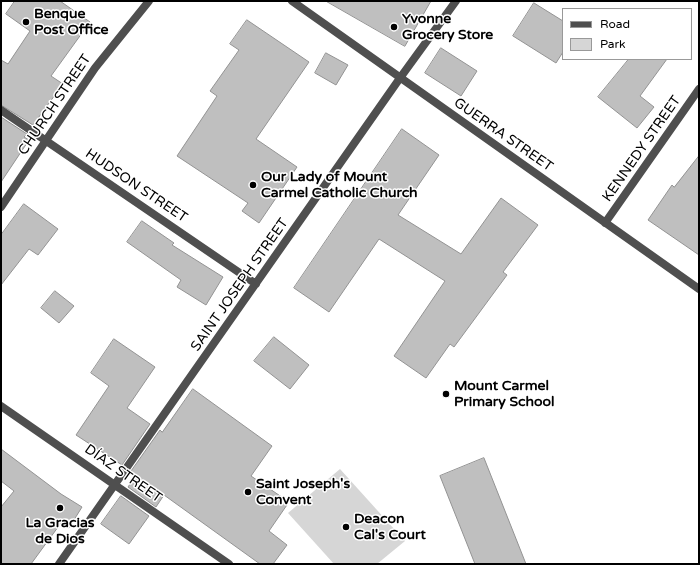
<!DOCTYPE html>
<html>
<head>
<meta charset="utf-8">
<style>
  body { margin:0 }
  #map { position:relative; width:700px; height:565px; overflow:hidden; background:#fff; font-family:"Varela Round",sans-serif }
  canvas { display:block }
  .frame { position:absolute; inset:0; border:2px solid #000; pointer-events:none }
  .legend { position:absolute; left:562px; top:8px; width:130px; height:52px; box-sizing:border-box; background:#fff; border:1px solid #999; margin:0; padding:5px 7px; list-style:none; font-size:12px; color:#000 }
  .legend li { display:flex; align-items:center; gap:8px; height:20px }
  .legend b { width:20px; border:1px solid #999 }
</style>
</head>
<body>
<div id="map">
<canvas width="700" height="565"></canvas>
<div class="frame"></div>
<ul class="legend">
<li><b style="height:5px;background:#4f4f4f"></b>Road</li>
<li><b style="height:11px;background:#d6d6d6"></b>Park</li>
</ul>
</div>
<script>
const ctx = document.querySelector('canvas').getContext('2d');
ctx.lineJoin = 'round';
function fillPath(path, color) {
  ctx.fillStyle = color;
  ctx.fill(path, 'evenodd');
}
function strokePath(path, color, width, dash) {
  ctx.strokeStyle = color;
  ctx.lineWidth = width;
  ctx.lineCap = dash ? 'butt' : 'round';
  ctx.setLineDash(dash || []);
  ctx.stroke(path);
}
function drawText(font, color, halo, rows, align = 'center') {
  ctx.font = font + ' "Varela Round",sans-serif';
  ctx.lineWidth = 3;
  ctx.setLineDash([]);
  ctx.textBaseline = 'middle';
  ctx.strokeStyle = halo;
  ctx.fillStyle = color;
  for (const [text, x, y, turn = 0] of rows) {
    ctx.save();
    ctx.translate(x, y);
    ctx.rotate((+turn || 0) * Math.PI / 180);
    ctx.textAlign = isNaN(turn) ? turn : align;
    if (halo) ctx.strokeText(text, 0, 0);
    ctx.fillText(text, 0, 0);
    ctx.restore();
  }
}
const green = new Path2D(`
  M340 469 405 541 377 564H334L288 513Z`);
const building = new Path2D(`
  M15 1H60L90 22 51 76 63 84 33 125 1 105V60L8 64 30 31 6 14Z
  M326 1H431L405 46Z
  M534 3 563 21V52L556 63 513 36Z
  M247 20 309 62 256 139 297 167 259 223 242 211 248 203 177 156 217 96 210 91 239 50 230 44Z
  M441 48 477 71 461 96 425 73Z
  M326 53 348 65 336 85 315 73Z
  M629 59H667L640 96 654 107 637 128 598 97Z
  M1 117 27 134 24 137 29 140 1 182Z
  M402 129 439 155 398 215 461 254 501 198 538 225 503 272 507 275 454 347 450 344 426 378 394 356 445 281 379 239 329 312 294 288Z
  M699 156V255L648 220 672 185 674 187Z
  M24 204 58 229 38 255 29 249 1 285V235Z
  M142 221 174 243 172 245 223 277 206 305 177 287 181 280 127 242Z
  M55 291 74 306 59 323 41 308Z
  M274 337 309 365 290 389 254 361Z
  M114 339 155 367 127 408 150 424 122 465 76 435 109 386 91 373Z
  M193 389 272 446 251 476 289 502 269 531 287 545 273 564H260L164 495 156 507 128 487 136 475 131 471 160 430 162 432Z
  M1 449 61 494 82 507 69 528 61 523 31 564H1V507L14 491 1 481Z
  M484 458 526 564H475L440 476Z
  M121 496 149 516 129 544 101 524Z`);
const street = new Path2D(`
  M292 1 699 289
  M1 110 256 284
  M1 207 95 68 149 1
  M605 223 699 89
  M1 406 229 564
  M59 564 400 78 456 1`);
const markers = [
  [26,22,4,"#000"],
  [394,27,4,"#000"],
  [253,185,4,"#000"],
  [446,394,4,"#000"],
  [248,492,4,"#000"],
  [60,508,4,"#000"],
  [346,527,4,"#000"]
];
const poiNames = [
  ["Benque",34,14],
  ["Post Office",34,30],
  ["Yvonne",402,19],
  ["Grocery Store",402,35],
  ["Our Lady of Mount",261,177],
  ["Carmel Catholic Church",261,193],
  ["Mount Carmel",454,386],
  ["Primary School",454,402],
  ["Saint Joseph's",256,484],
  ["Convent",256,500],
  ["Deacon",354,519],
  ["Cal's Court",354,535],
  ["La Gracias",60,523,"center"],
  ["de Dios",60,539,"center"]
];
const streetNames = [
  ["CHURCH STREET",55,105,-56],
  ["GUERRA STREET",503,135,35],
  ["KENNEDY STREET",642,149,-55],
  ["HUDSON STREET",136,186,34],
  ["SAINT JOSEPH STREET",240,285,-55],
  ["DÍAZ STREET",123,474,35]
];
fillPath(green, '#d6d6d6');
fillPath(building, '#bfbfbf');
strokePath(building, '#939393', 1);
strokePath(street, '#4f4f4f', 8);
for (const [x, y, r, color] of markers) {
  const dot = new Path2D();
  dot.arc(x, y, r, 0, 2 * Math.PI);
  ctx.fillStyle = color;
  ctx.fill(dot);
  strokePath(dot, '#fff', 1.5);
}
drawText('bold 14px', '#000', '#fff', poiNames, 'left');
drawText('14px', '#000', '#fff', streetNames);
</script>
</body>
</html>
